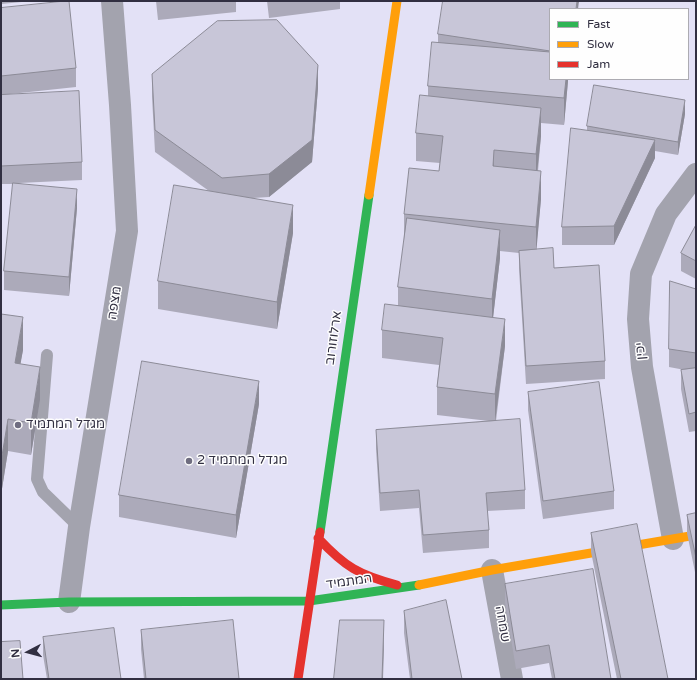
<!DOCTYPE html>
<html>
<head>
<meta charset="utf-8">
<style>
  body { margin:0 }
  #map { position:relative; width:697px; height:680px; overflow:hidden; background:#e3e1f6; font-family:"Varela Round",sans-serif }
  canvas { display:block }
  .frame { position:absolute; inset:0; border:2px solid #312f41; pointer-events:none }
  .legend { position:absolute; left:549px; top:8px; width:140px; height:72px; box-sizing:border-box; background:#fefefe; border:1px solid #acabb2; margin:0; padding:5px 7px; list-style:none; font-size:12px; color:#312f41 }
  .legend li { display:flex; align-items:center; gap:8px; height:20px }
  .legend b { width:20px; border:1px solid #acabb2 }
  .north { position:absolute; left:8px; top:632px; width:40px; height:40px; -webkit-text-stroke:3px #fefefe; paint-order:stroke; rotate:264deg; font-size:11px; font-weight:700; line-height:16px; text-align:center; color:#312f41 }
  .north::after { content:''; display:block; margin:auto; width:14px; height:18px; background:#312f41; clip-path:polygon(50% 0,100% 100%,50% 72%,0 100%) }
</style>
</head>
<body>
<div id="map">
<canvas width="697" height="680"></canvas>
<div class="frame"></div>
<ul class="legend">
<li><b style="height:5px;background:#30b455"></b>Fast</li>
<li><b style="height:5px;background:#ff9f0a"></b>Slow</li>
<li><b style="height:5px;background:#e5322d"></b>Jam</li>
</ul>
<div class="north">N</div>
</div>
<script>
const ctx = document.querySelector('canvas').getContext('2d');
ctx.lineJoin = 'round';
function strokePath(path, color, width, dash) {
  ctx.strokeStyle = color;
  ctx.lineWidth = width;
  ctx.lineCap = dash ? 'butt' : 'round';
  ctx.setLineDash(dash || []);
  ctx.stroke(path);
}
function fillPath(path, color) {
  ctx.fillStyle = color;
  ctx.fill(path, 'evenodd');
}
function drawText(font, color, halo, rows, align = 'center') {
  ctx.font = font + ' "Varela Round","Noto Sans Hebrew",sans-serif';
  ctx.lineWidth = 3;
  ctx.setLineDash([]);
  ctx.textBaseline = 'middle';
  ctx.strokeStyle = halo;
  ctx.fillStyle = color;
  for (const [text, x, y, turn = 0] of rows) {
    ctx.save();
    ctx.translate(x, y);
    ctx.rotate((+turn || 0) * Math.PI / 180);
    ctx.textAlign = isNaN(turn) ? turn : align;
    if (halo) ctx.strokeText(text, 0, 0);
    ctx.fillText(text, 0, 0);
    ctx.restore();
  }
}
const lane = new Path2D(`
  M47 355 37 479 43 492 79 527`);
const street = new Path2D(`
  M673 539 642 367 638 319 641 274 666 214 696 174
  M492 570 512 679
  M69 602 79 527 127 231 120 105 112 1`);
const fast = new Path2D(`
  M320 532 369 195
  M1 605 69 602 309 601 419 585`);
const slow = new Path2D(`
  M369 195 397 1
  M419 585 492 570 696 535`);
const jam = new Path2D(`
  M318 538C345 567 359 575 397 585
  M298 679 320 532`);
const wall = new Path2D(`
  M1 1H32L1 4Z
  M156 1H236V12L158 20Z
  M267 1H340V9L269 18Z
  M579 1V3L550 9V79H568V81L564 125 541 123V136L538 171 541 199 536 249 554 268 605 361V379L526 384 519 269V253L500 251V258L493 317 505 346 496 421 525 490V509L487 511 489 530V548L423 553 419 508 380 511 376 449V430L489 421 437 415V387L439 365 382 358V330L398 306V287L404 241V214L439 171 440 163 416 161V133L428 96V86L438 43V34Z
  M1 8 76 68V87L1 95Z
  M152 74 318 88 312 162 269 197 253 198 293 233 277 329 158 309V281L209 191 155 152 152 97Z
  M1 95 82 162V180L19 183 77 208 69 296 4 290V271L13 184H1Z
  M685 114 678 155 655 151V158L614 245H562V227L587 130V126Z
  M696 225V279L681 271V253Z
  M696 289V431L689 432 681 389V370H685L669 367V349Z
  M1 314 23 350 20 364 40 400 31 455 8 451 1 495Z
  M528 392 614 491V509L543 519 528 410Z
  M259 404 236 538 119 517V495Z
  M696 513V577L687 533V515Z
  M591 533 668 679H617L591 552Z
  M505 584 611 679H552L549 663 516 669 505 602Z
  M404 611 462 679H410L404 633Z
  M141 630 239 679H144L141 649Z
  M43 637 121 679H47L43 655Z`);
const shadedWall = new Path2D(`
  M577 1H579L578 9H576Z
  M318 65V88L312 162 269 197V174Z
  M566 79H568V81L564 125V98Z
  M685 100V114L678 155V142Z
  M541 108V136L536 182V154Z
  M655 140V158L614 245V226Z
  M494 150V178L493 166Z
  M541 171V199L536 255V227Z
  M77 189V208L69 296V277Z
  M293 205V233L277 329V302Z
  M500 230V258L492 327V299Z
  M23 317V350L15 395V363Z
  M505 319V346L495 422V394Z
  M40 367V400L31 455V423Z
  M259 381V404L236 538V515Z
  M8 419V451L1 495V462Z
  M384 620V643L383 679H382Z`);
const building = new Path2D(`
  M69 1 76 68 1 76V8Z
  M443 1H577L576 9H550V51L438 34Z
  M277 20 318 65 312 140 269 174 222 178 155 130 152 74 217 21Z
  M432 42 550 52V79H566L564 98 428 86Z
  M594 85 685 100 678 142 587 126Z
  M79 91 82 162 1 166V95Z
  M420 95 541 108 536 154 494 150 493 166 541 171 536 227 404 214 409 168 439 171 443 136 416 133Z
  M571 128 655 140 614 226 562 227Z
  M13 183 77 189 69 277 4 271Z
  M174 185 293 205 277 302 158 281Z
  M407 218 500 230 492 299 398 287Z
  M696 225V261L681 253Z
  M553 248 554 268 599 265 605 361 526 366 519 251Z
  M670 281 696 289V353L669 349Z
  M385 304 505 319 495 394 437 387 443 338 382 330Z
  M1 314 23 317 15 363 40 367 31 423 8 419 1 462Z
  M142 361 259 381 236 515 119 495Z
  M696 368V412L689 414 681 370Z
  M599 382 614 491 543 501 528 392Z
  M520 419 525 490 486 493 489 530 423 535 419 490 380 493 376 430Z
  M696 513V558L687 515Z
  M637 524 668 679H621L591 533Z
  M593 569 611 679H555L549 645 516 651 505 584Z
  M446 600 462 679H412L404 611Z
  M233 620 239 679H146L141 630Z
  M340 620H384L382 679H334Z
  M114 628 121 679H49L43 637Z
  M20 641 23 679H1V642Z`);
const markers = [
  [18,425,4,"#6f6d80"],
  [189,461,4,"#6f6d80"]
];
const streetNames = [
  ["מצפה",115,303,-81],
  ["ארלוזורוב",334,338,-82],
  ["יכין",641,351,-95],
  ["המתמיד",349,582,-8],
  ["שמחה",502,624,80]
];
const poiNames = [
  ["מגדל המתמיד",26,425],
  ["מגדל המתמיד 2",197,461]
];
strokePath(lane, '#a3a3ae', 12);
strokePath(street, '#a3a3ae', 22);
strokePath(fast, '#30b455', 9);
strokePath(slow, '#ff9f0a', 9);
strokePath(jam, '#e5322d', 9);
fillPath(wall, '#acaaba');
fillPath(shadedWall, '#8c8b97');
fillPath(building, '#c8c6d8');
strokePath(building, '#8c8b97', 1);
for (const [x, y, r, color] of markers) {
  const dot = new Path2D();
  dot.arc(x, y, r, 0, 2 * Math.PI);
  ctx.fillStyle = color;
  ctx.fill(dot);
  strokePath(dot, '#fefefe', 1.5);
}
drawText('13px', '#312f41', '#fefefe', streetNames);
drawText('13px', '#312f41', '#fefefe', poiNames, 'left');
</script>
</body>
</html>
